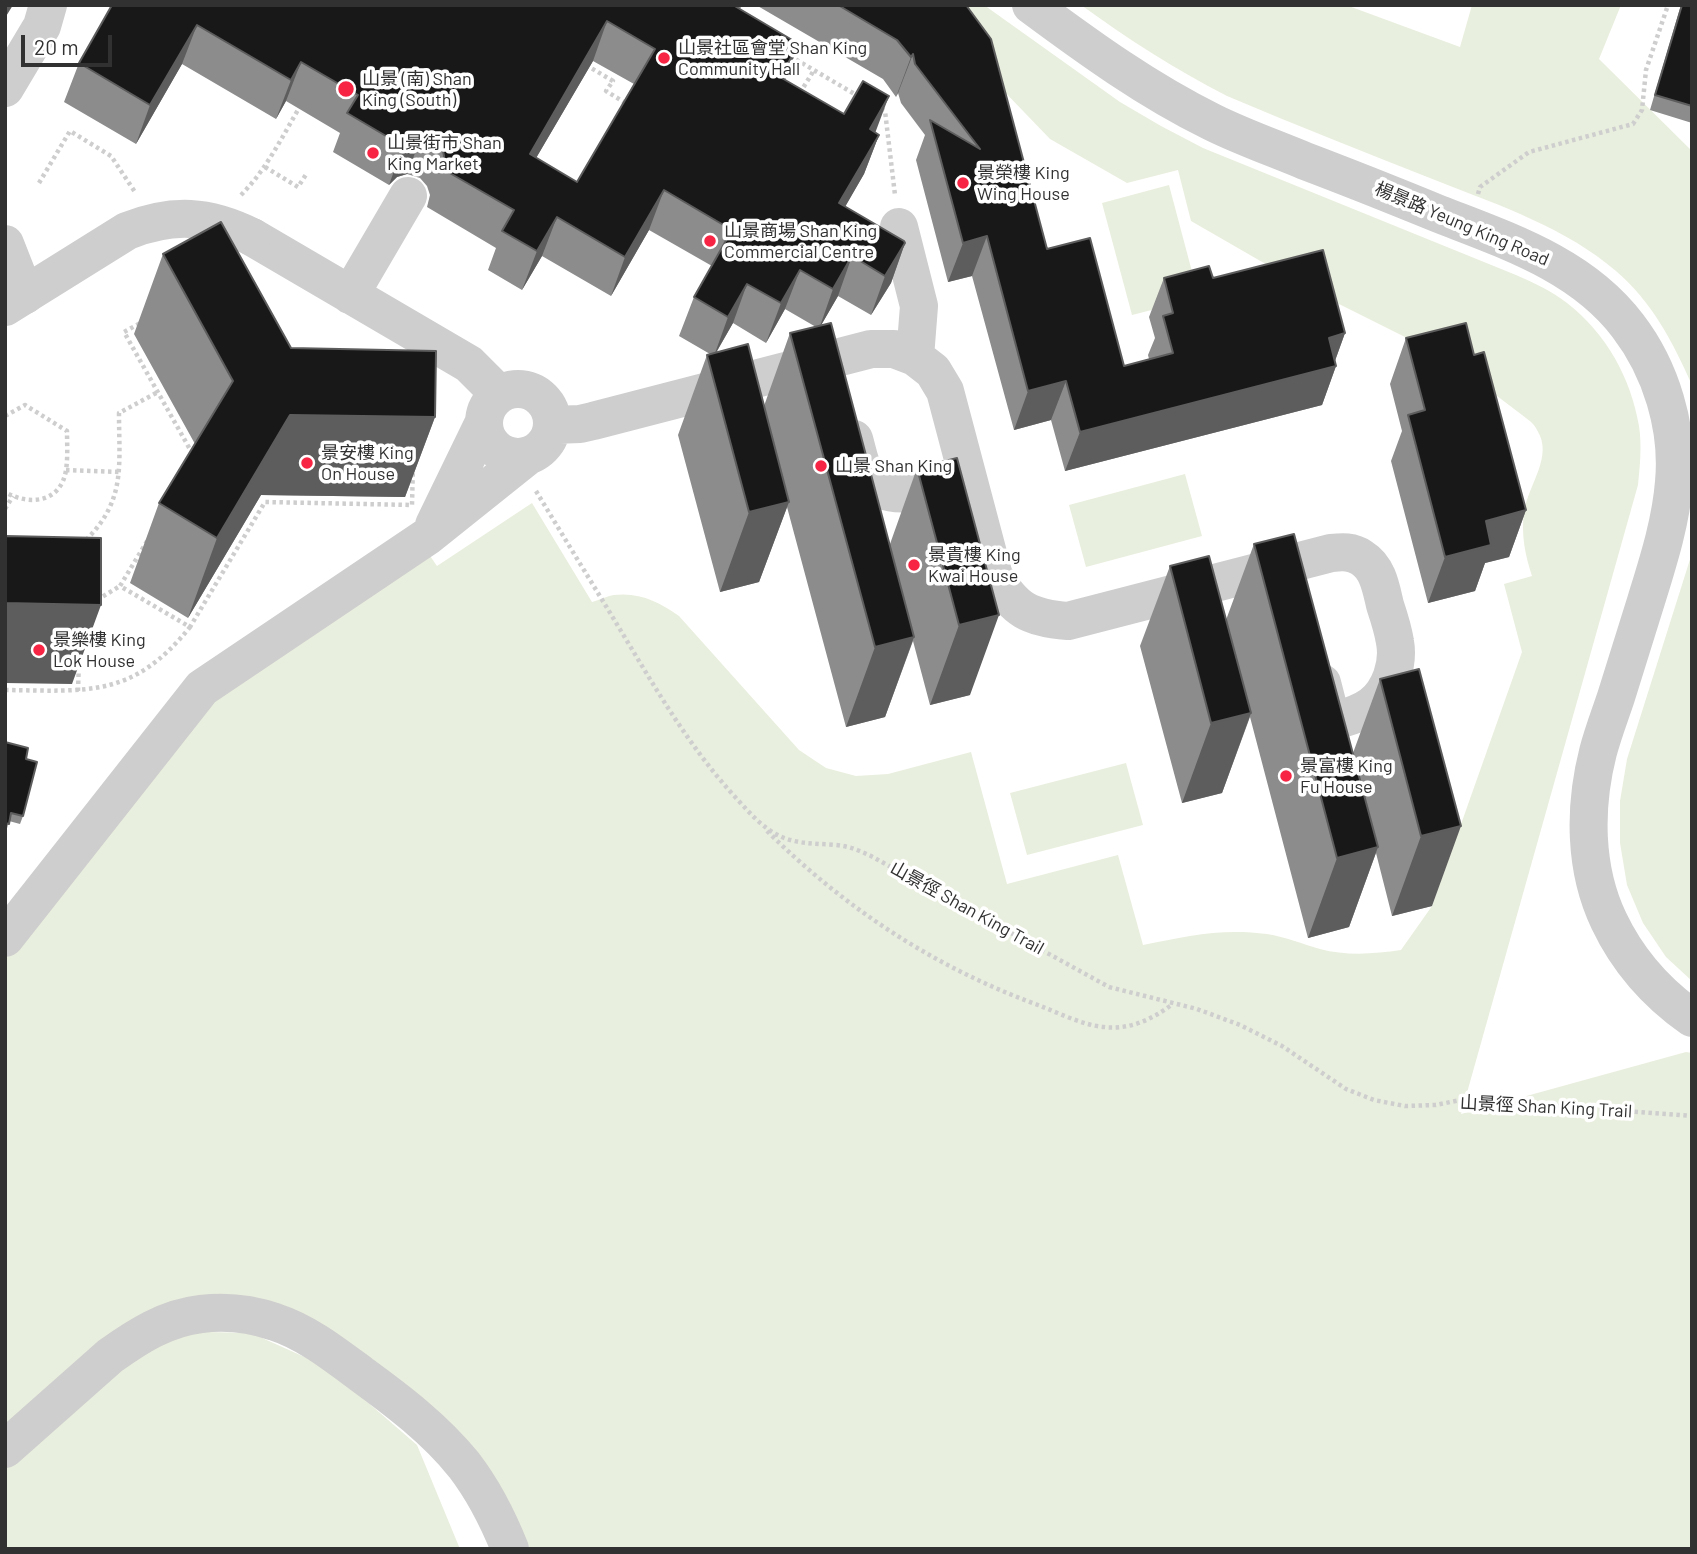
<!DOCTYPE html>
<html>
<head>
<meta charset="utf-8">
<style>
  body { margin:0 }
  #map { position:relative; width:1697px; height:1554px; overflow:hidden; background:#fff; font-family:Barlow,sans-serif }
  canvas { display:block }
  .frame { position:absolute; inset:0; border:7px solid #313131; pointer-events:none }
  .scale { position:absolute; left:21px; top:35px; width:91px; height:32px; box-sizing:border-box; border:4px solid #313131; border-top:0; padding-left:9px; font-size:21px; line-height:24px; white-space:nowrap; color:#313131; -webkit-text-stroke:5px #fff; paint-order:stroke }
</style>
</head>
<body>
<div id="map">
<canvas width="1697" height="1554"></canvas>
<div class="frame"></div>
<div class="scale">20 m</div>
</div>
<script>
const ctx = document.querySelector('canvas').getContext('2d');
ctx.lineJoin = 'round';
function fillPath(path, color) {
  ctx.fillStyle = color;
  ctx.fill(path, 'evenodd');
}
function strokePath(path, color, width, dash) {
  ctx.strokeStyle = color;
  ctx.lineWidth = width;
  ctx.lineCap = dash ? 'butt' : 'round';
  ctx.setLineDash(dash || []);
  ctx.stroke(path);
}
function drawText(font, color, halo, rows, align = 'center') {
  ctx.font = font + ' Barlow,"Noto Sans TC",sans-serif';
  ctx.lineWidth = 7;
  ctx.setLineDash([]);
  ctx.textBaseline = 'middle';
  ctx.strokeStyle = halo;
  ctx.fillStyle = color;
  for (const [text, x, y, turn = 0] of rows) {
    ctx.save();
    ctx.translate(x, y);
    ctx.rotate((+turn || 0) * Math.PI / 180);
    ctx.textAlign = isNaN(turn) ? turn : align;
    if (halo) ctx.strokeText(text, 0, 0);
    ctx.fillText(text, 0, 0);
    ctx.restore();
  }
}
const green = new Path2D(`
  M921 5H984L1120 102 1161 126 1203 148 1516 275C1534 283 1552 291 1567 303 1606 333 1631 378 1639 426 1642 446 1640 465 1638 485L1461 1114 1686 1052 1692 1053V1549H525L478 1461 211 1300 5 1431V960L210 699 428 553 437 566 532 503 592 602C599 600 607 596 614 595 640 592 659 602 679 616L799 750 826 768 856 776 888 774 971 752 1007 884 1118 855 1143 945C1187 936 1222 928 1267 934 1286 937 1302 944 1320 949 1346 956 1374 954 1401 950L1432 906 1522 652 1504 584 1532 576C1525 555 1521 534 1524 512 1528 485 1554 456 1537 430 1535 425 1530 421 1526 418L1447 358 1309 289 1191 221 1178 170 1127 183 1050 139Z
  M1081 5H1346L1460 47 1472 5H1621L1599 59 1692 151V385C1673 342 1652 302 1616 271 1566 228 1501 206 1440 182 1369 154 1298 126 1227 96 1176 70 1128 39 1081 5Z
  M1169 185 1199 298 1132 315 1102 203Z
  M1185 474 1202 536 1086 567 1069 505Z
  M1692 553V981L1666 957 1643 923 1627 885 1620 843V801L1627 759Z
  M1126 763 1143 825 1027 855 1010 793Z
  M165 1331 251 1333 327 1367 417 1445 460 1549H5V1456Z`);
const path = new Path2D(`
  M790 56 858 96
  M586 65 613 81 606 91 627 104
  M800 93 814 70
  M881 109 885 111 895 195
  M265 167 298 187 307 173
  M39 183 70 131 111 156 135 192
  M1478 194 1480 187 1529 152 1633 124 1642 110 1646 70 1668 5
  M241 195C267 169 283 135 302 103
  M195 293 267 421 414 424 412 505 265 502 190 627 120 586 196 460 124 332Z
  M5 416 25 405 67 431C67 443 68 457 66 470 61 503 29 506 5 492
  M66 470 119 472
  M536 491C566 541 597 591 627 641 660 696 692 750 736 798 748 811 759 824 774 833 794 845 814 843 836 845 849 846 860 851 871 856L1109 987 1197 1009 1240 1025 1282 1046 1346 1089 1374 1100 1405 1106 1436 1105 1465 1099 1692 1116
  M5 509 13 496
  M86 540C126 500 119 466 119 413L158 392
  M97 600 120 586
  M5 690C88 691 133 698 190 627
  M78 691 79 661
  M767 831C846 909 934 967 1038 1005 1059 1013 1082 1025 1104 1027 1131 1030 1152 1019 1173 1004`);
const minor = new Path2D(`
  M1031 5C1089 48 1147 90 1212 122 1242 137 1274 148 1305 161 1350 178 1395 196 1439 214 1508 241 1582 265 1628 326 1661 369 1679 428 1674 482 1671 522 1658 562 1646 601 1636 633 1626 665 1616 697 1610 715 1603 733 1598 752 1584 807 1584 869 1609 921 1628 961 1655 992 1692 1018
  M5 88 42 26 48 5
  M899 227 919 306 915 357
  M252 237 469 364 489 384 497 395
  M5 244 25 295
  M350 295 408 196
  M484 423a34 34 0 1 1 68 0a34 34 0 1 1-68 0Z
  M553 425 580 424 593 421 871 349H894L915 357 933 371 945 391 994 576C1015 610 1029 618 1068 621L1331 553C1342 552 1352 551 1362 558 1378 568 1381 588 1385 605 1389 617 1393 629 1395 642 1399 664 1390 691 1372 705 1360 714 1345 718 1332 722L1322 683
  M854 439C858 452 860 469 869 480 892 506 931 488 958 481
  M434 525 484 422
  M5 938 202 688 428 536 528 456
  M5 1449 110 1356C138 1336 166 1318 201 1314 225 1311 252 1314 275 1322 306 1332 334 1354 361 1374 398 1401 435 1429 464 1465 484 1491 498 1519 510 1549`);
const minorBridge = new Path2D(`
  M5 307 127 231C173 213 208 215 252 237`);
const wall = new Path2D(`
  M112 5H742L740 9 785 80 879 135 864 174 845 206 905 243 891 283 871 315 838 296 821 325 890 544 917 468 957 458 970 695 930 705 913 641 885 717 846 727 787 507 759 582 720 592 678 435 707 355 710 354 679 336 694 297 712 266 649 230 611 296 542 256 522 290 488 270 496 248 427 207 430 195 427 186 420 178 407 174 397 177 389 185 333 152 340 133 286 101 276 119 182 64 136 144 64 102 79 63ZM593 61 634 84 577 182 536 158ZM785 309 816 327 790 333 764 406 716 353 733 323 766 343Z
  M756 5H966L1047 249 1124 366 1149 359 1148 355 1155 338 1149 317 1164 278H1213L1345 333 1335 361 1336 366 1322 405 1065 471 1051 420 1014 430 972 276 948 282 916 160 925 135 901 103 898 93 896 97 883 79Z
  M1681 5H1692V123L1650 110Z
  M163 254 291 348 435 417 405 497 261 495 188 618 130 583 159 503 195 444 134 334Z
  M1406 338 1474 355 1526 510 1509 557 1485 563 1475 591 1428 603 1391 461 1402 431 1390 384Z
  M1254 544 1353 753 1380 679 1419 669 1432 906 1392 916 1376 853 1349 927 1308 938 1250 717 1222 793 1182 803 1140 646 1170 566 1226 620Z
  M5 742 26 759 23 816 20 824 9 821 6 832Z`);
const shadedWall = new Path2D(`
  M8 5H13L5 18V9Z
  M607 21 593 61 515 194 530 154Z
  M197 25 182 64 136 144 150 105Z
  M799 44 784 83 780 77Z
  M913 54 898 93 896 97 911 57Z
  M301 62 286 101 276 119 291 80Z
  M889 96 874 136 870 129Z
  M422 135 407 174 397 177 389 185 403 146 411 138Z
  M879 135 864 174 825 242 839 203Z
  M664 190 649 230 611 296 625 257Z
  M557 217 542 256 522 290 537 251Z
  M987 236 972 276 948 282 963 243Z
  M905 243 891 283 871 315 885 276Z
  M852 256 838 296 819 329 833 289Z
  M800 270 785 309 766 343 781 303Z
  M747 284 733 323 714 356 728 317Z
  M1345 333 1333 366H1336L1322 405 1065 471 1080 432 1329 338Z
  M1066 381 1051 420 1014 430 1028 391Z
  M290 415 435 417 405 497 261 495 188 618 217 538Z
  M789 502 759 582 720 592 749 512Z
  M1526 510 1509 557 1485 563 1475 591 1428 603 1445 557 1486 521Z
  M5 603 101 605 72 684 5 683Z
  M999 615 970 695 930 705 959 625Z
  M914 637 885 717 846 727 875 647Z
  M1251 713 1222 793 1182 803 1211 723Z
  M1461 826 1432 906 1392 916 1421 836Z
  M1378 847 1349 927 1308 938 1337 858Z`);
const building = new Path2D(`
  M112 5H733L799 44 780 77 844 114 863 81 889 96 870 129 879 135 839 203 904 241 905 243 885 276 852 256 833 289 800 270 781 303 747 284 728 317 694 297 732 230 664 190 625 257 557 217 537 251 502 231 514 210 441 168 444 156 442 146 434 138 422 135 411 138 403 146 347 113 358 95 301 62 291 80 197 25 150 105 79 63ZM607 21 655 49 577 182 530 154Z
  M838 5H966L991 39 1047 249 1090 238 1124 366 1173 353 1163 316 1173 313 1164 278 1209 266 1213 278 1323 250 1345 333 1329 338 1336 366 1080 432 1066 381 1028 391 987 236 963 243 930 120 980 149 915 64 913 54 911 57 897 40Z
  M1682 5H1692V106L1655 95Z
  M221 222 291 348 436 351 435 417 290 415 217 538 159 503 233 381 163 254Z
  M831 323 914 637 875 647 790 333Z
  M1466 323 1474 355 1484 352 1526 510 1486 521 1491 545 1445 557 1408 415 1425 410 1406 338Z
  M748 344 789 502 749 512 707 355Z
  M957 458 999 615 959 625 917 468Z
  M1294 534 1378 847 1337 858 1254 544Z
  M5 536 101 538V605L5 603Z
  M1209 556 1251 713 1211 723 1170 566Z
  M1419 669 1461 826 1421 836 1380 679Z
  M5 742 28 748 26 759 37 762 23 816 11 813 9 824 5 823Z`);
const markers = [
  [664,58,7,"#f72543"],
  [346,89,9,"#f72543"],
  [373,153,7,"#f72543"],
  [963,183,7,"#f72543"],
  [710,241,7,"#f72543"],
  [307,463,7,"#f72543"],
  [821,466,7,"#f72543"],
  [914,565,7,"#f72543"],
  [39,650,7,"#f72543"],
  [1286,776,7,"#f72543"]
];
const poiNames = [
  ["山景社區會堂 Shan King",678,48],
  ["Community Hall",678,69],
  ["山景 (南) Shan",362,79],
  ["King (South)",362,100],
  ["山景街市 Shan",387,143],
  ["King Market",387,164],
  ["景榮樓 King",977,173],
  ["Wing House",977,194],
  ["山景商場 Shan King",724,231],
  ["Commercial Centre",724,252],
  ["景安樓 King",321,453],
  ["On House",321,474],
  ["山景 Shan King",835,466],
  ["景貴樓 King",928,555],
  ["Kwai House",928,576],
  ["景樂樓 King",53,640],
  ["Lok House",53,661],
  ["景富樓 King",1300,766],
  ["Fu House",1300,787]
];
const streetNames = [
  ["楊景路 Yeung King Road",1462,224,23],
  ["山景徑 Shan King Trail",967,908,29],
  ["山景徑 Shan King Trail",1546,1107,3]
];
fillPath(green, '#e9efde');
strokePath(path, '#cecece', 4.5, [3.5, 3.5]);
strokePath(minor, '#cecece', 38);
strokePath(minorBridge, '#cecece', 38);
fillPath(wall, '#8c8c8c');
fillPath(shadedWall, '#5d5d5d');
fillPath(building, '#181818');
strokePath(building, '#5d5d5d', 2);
for (const [x, y, r, color] of markers) {
  const dot = new Path2D();
  dot.arc(x, y, r, 0, 2 * Math.PI);
  ctx.fillStyle = color;
  ctx.fill(dot);
  strokePath(dot, '#fff', 2.5);
}
drawText('18px', '#313131', '#fff', poiNames, 'left');
drawText('18px', '#313131', '#fff', streetNames);
</script>
</body>
</html>
